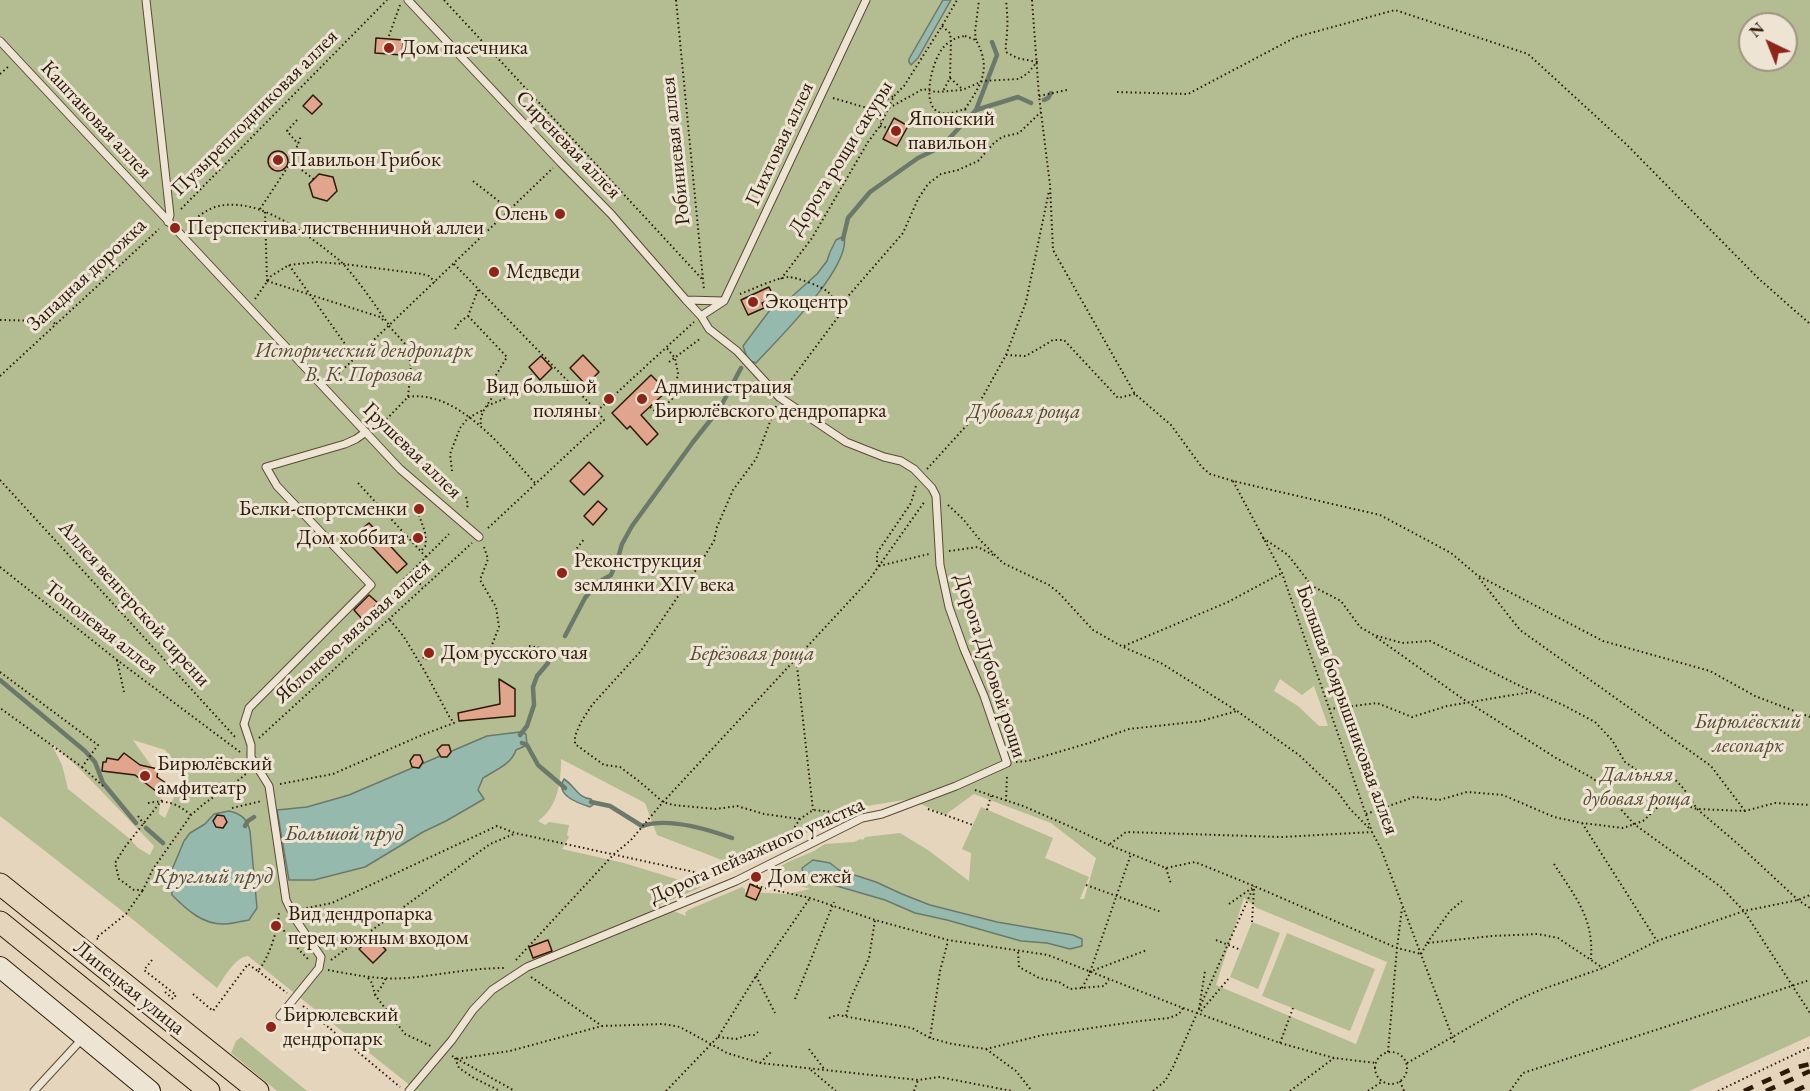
<!DOCTYPE html>
<html>
<head>
<meta charset="utf-8">
<style>
  body { margin:0 }
  #map { position:relative; width:1810px; height:1091px; overflow:hidden; background:#e5d5bd; font-family:"EB Garamond",serif }
  canvas { display:block }
  .north { position:absolute; left:1738px; top:12px; width:60px; height:60px; box-sizing:border-box; background:#eee4d4; border:2px solid #a09382; border-radius:50%; rotate:317deg; font-size:16px; font-weight:700; line-height:24px; text-align:center; color:#2c1a06 }
  .north::after { content:''; display:block; margin:auto; width:21px; height:27px; background:#8f2418; clip-path:polygon(50% 0,100% 100%,50% 72%,0 100%) }
</style>
</head>
<body>
<div id="map">
<canvas width="1810" height="1091"></canvas>
<div class="north">N</div>
</div>
<script>
const ctx = document.querySelector('canvas').getContext('2d');
ctx.lineJoin = 'round';
function fillPath(path, color) {
  ctx.fillStyle = color;
  ctx.fill(path, 'evenodd');
}
function strokePath(path, color, width, dash) {
  ctx.strokeStyle = color;
  ctx.lineWidth = width;
  ctx.lineCap = dash ? 'butt' : 'round';
  ctx.setLineDash(dash || []);
  ctx.stroke(path);
}
function drawText(font, color, halo, rows, align = 'center') {
  ctx.font = font + ' "EB Garamond",serif';
  ctx.lineWidth = 6;
  ctx.setLineDash([]);
  ctx.textBaseline = 'middle';
  ctx.strokeStyle = halo;
  ctx.fillStyle = color;
  for (const [text, x, y, turn = 0] of rows) {
    ctx.save();
    ctx.translate(x, y);
    ctx.rotate((+turn || 0) * Math.PI / 180);
    ctx.textAlign = isNaN(turn) ? turn : align;
    if (halo) ctx.strokeText(text, 0, 0);
    ctx.fillText(text, 0, 0);
    ctx.restore();
  }
}
const green = new Path2D(`
  M0 0H1810V1036L1689 1091H417L248 956C235 957 224 978 217 988L126 914 0 816ZM1750 24H1786V60H1750ZM1280 679 1302 695 1314 686 1328 726H1319L1298 706 1274 691ZM133 740 165 750 184 774 165 818 159 814 162 781ZM51 743 80 769 154 846 150 855 138 848 130 839 68 789 62 765ZM561 759 645 803 657 835 740 867 855 808 910 799 945 815 974 794 1051 823 1096 858 1084 899H1080L1089 877 1045 858 1053 838 981 807 962 849 971 853 969 881 928 850 900 833 865 837 863 840 861 839 854 842 825 844 814 851 788 862 774 870 771 877 810 889 786 894 748 892 745 893V889L742 887 688 910 685 913 686 916 659 905 702 887 624 863 562 849 569 837 567 835 569 825 549 822 545 825 538 821C558 807 561 782 561 759ZM1244 898 1257 908 1387 962 1356 1044 1216 985Z
  M1252 922 1280 933 1258 989 1230 977Z
  M1287 933 1375 969 1350 1031 1262 996Z
  M241 1037 307 1091H277L231 1053 236 1041Z`);
const water = new Path2D(`
  M943 0H951L918 58 911 65 909 62V59Z
  M844 236C852 267 777 340 756 363L748 360 743 346 770 310 788 300 817 274 827 261 830 252 836 240Z
  M520 732 526 734 527 745 516 750C511 765 495 770 483 778L478 790 484 799 446 821 423 832 365 867 314 880H289L277 810 307 807 349 795 487 736Z
  M564 779C574 785 579 799 591 799L594 804 590 807C578 803 554 795 564 779Z
  M229 811C242 814 247 819 250 831L257 908 249 920C241 921 233 924 225 924 203 925 187 910 172 895L171 872 184 841 190 833 205 824 214 814Z
  M813 860 830 863 839 870 876 882 902 894 930 905 997 922 1073 935 1082 939V946L1070 949 1047 943 1021 941 947 920 915 913 885 900 830 884 818 877 803 873 802 868Z`);
const stream = new Path2D(`
  M1044 100 1048 98 1051 93
  M976 110 997 55 992 42
  M843 239 848 218 870 192 918 158 941 147 976 110 1018 97 1031 103
  M565 636 585 598 597 583 611 575 618 558 622 544 632 526 693 442 720 408 741 368
  M0 680 85 751 95 762 103 783 136 823
  M520 735 527 726 534 705 533 687 537 676 548 663
  M522 743 527 745 538 765 565 788
  M591 802 610 806 642 826C668 817 707 829 732 838
  M245 826 248 821 254 817
  M146 828 163 843`);
const building = new Path2D(`
  M376 38 403 40 402 55 375 53Z
  M313 95 322 104 312 114 303 106Z
  M894 118 908 126 897 146 883 139Z
  M268 161a10 10 0 1 1 20 0a10 10 0 1 1-20 0Z
  M319 174 333 177 337 191 327 201 313 197 309 184Z
  M769 287 774 298 762 303 764 308 748 315 741 300Z
  M583 355 599 372 586 385 570 368Z
  M541 356 552 368 540 380 529 367Z
  M651 375 667 391 641 415 658 434 647 445 630 426 627 429 612 413Z
  M589 462 603 476 584 495 570 481Z
  M598 501 607 509 593 525 584 516Z
  M369 523 407 564 397 573 358 532Z
  M369 595 378 603 362 619 354 610Z
  M499 679 515 689V716L459 721 458 713 500 704Z
  M442 745H449L451 752 447 757H441L437 750Z
  M124 753 140 765 158 769 157 777 166 783 164 786 167 789 161 795 135 775 102 771 103 762H106L107 758 118 760Z
  M414 755H420L423 762 419 768 412 767 410 761Z
  M217 815 224 816 227 822 223 828 216 827 213 821Z
  M750 884 761 889 756 900 746 896Z
  M373 936 386 950 373 963 359 949Z
  M548 940 552 951 533 958 529 947Z`);
const path = new Path2D(`
  M444 0 703 280
  M676 0 704 290
  M1032 0 1039 96 1050 185 1053 250 1135 394 1171 425 1201 466 1210 474 1233 481 1380 515 1451 553 1477 575 1603 641 1710 671 1755 696 1810 717
  M942 26 950 33 951 40 950 78 943 91
  M389 36 400 5
  M965 36 976 40C992 69 981 85 965 109 957 111 949 115 941 113 921 108 931 68 939 54 944 44 954 37 965 36Z
  M976 40 975 32 979 0
  M0 74 8 67
  M950 78 961 88
  M1117 92 1188 94 1296 37 1395 10 1528 54 1626 144 1759 279 1810 324
  M1039 96 1067 90
  M833 98 867 108 881 121
  M867 108 894 96
  M889 108 923 89 936 92 962 90 983 81 1019 79 1028 73 1037 62 1017 58 1006 52C1005 45 1007 39 1007 32 1008 21 1007 11 1006 0
  M965 109 968 116
  M297 120 287 131 298 144
  M880 126 888 128
  M291 162 315 180
  M473 181 510 210
  M181 209 387 0
  M260 209 291 162 301 136
  M265 212 267 281
  M188 225C196 218 204 211 215 207 253 196 295 226 324 248 331 254 339 259 345 266 361 284 375 305 389 325
  M454 264 597 411 604 420 487 529
  M289 265 355 358
  M781 279 812 238 868 142 880 126 894 96 904 86 942 26 957 0
  M267 281 380 317 385 322
  M740 294C751 290 778 277 789 277 796 277 823 287 828 292 834 297 837 310 838 317L785 388
  M255 299 271 276 289 265 317 262 344 264 422 274 429 276 435 282
  M837 309 903 233 918 199 928 184 941 174 958 170 978 161 994 143 1002 137 1019 133 1041 112
  M468 316 507 357 490 385 493 396C487 406 479 413 481 426
  M0 320 50 321 56 324
  M455 329 461 321 468 316 478 290
  M1006 355 1026 356 1053 340H1064L1118 398 1135 394
  M669 362 701 338
  M0 376 159 229
  M332 380 553 168
  M408 397C458 389 505 451 536 484
  M487 406 506 398 534 373
  M776 406 756 459 733 490 717 527 714 541 694 573 640 652 592 705 581 722 575 736V744L604 765 620 767 640 782 663 802 673 805 716 809 737 806 764 814 800 819
  M650 407 655 411 663 408 674 397 678 373 675 358 666 347
  M597 411 694 322
  M377 429 408 397 411 366 407 346 389 326
  M927 469 967 425 1006 355 1026 302 1049 191
  M452 471 450 454 460 428 468 418 483 410
  M0 480 236 738
  M1233 481 1282 573 1372 832 1381 849 1455 1044
  M358 483 426 557 397 586
  M466 497 468 505 466 510
  M948 505 963 519 980 540 1003 563 1049 585 1058 592 1093 630 1123 647 1161 663 1237 711 1299 755 1337 791 1350 809 1371 830
  M419 515 425 532 426 545 421 551
  M1263 538 1288 555 1312 586 1341 601 1360 627 1374 635 1402 643 1430 641 1518 685 1563 705 1595 722 1612 740 1625 762 1641 773 1668 772 1684 789 1697 809 1738 844 1798 900 1810 908
  M484 547 488 559 480 580 496 607 499 627 490 650
  M949 551 978 547 993 555
  M574 552 585 538
  M426 557 449 534
  M879 566 877 562V553L911 503 916 486
  M879 566 929 554
  M0 567 117 660 240 752
  M410 574 423 587
  M1479 578 1520 630 1711 766 1745 811
  M390 620 404 637 424 670 449 716 454 723
  M1376 637 1463 699 1556 758 1594 779 1634 824 1721 887 1744 911 1810 1013
  M529 646 552 650 562 654
  M1124 646 1228 602 1282 573
  M568 652 578 658
  M423 657 425 660 428 658
  M796 657 813 810
  M117 660 124 692
  M0 672 98 745 82 767 0 708
  M1329 709 1377 703 1412 717 1447 706 1531 692
  M259 738 472 543
  M1016 762 1028 761 1089 743 1129 729 1201 721 1237 711
  M82 767 103 786
  M280 784 333 774 422 735 454 723 457 724
  M975 790 1023 806 1069 826 1109 845 1166 868 1195 862 1254 886 1397 948 1421 954
  M162 800 125 847 115 863 119 879 134 890H143L153 869 191 815 205 803 240 779 247 773
  M1006 801 1007 775
  M148 803C166 799 178 804 191 815
  M232 808 262 801
  M928 809 973 825
  M987 810 991 796
  M1366 814 1414 797 1439 800 1467 792 1503 795 1554 817 1582 823 1623 828 1643 821 1659 806 1681 804 1697 809 1745 811 1775 803 1810 805
  M138 816 144 824
  M1582 823 1657 941
  M1110 844 1126 832 1281 837 1372 832
  M782 846 800 819 813 810 834 812 840 818
  M1554 864C1575 897 1594 917 1591 959
  M1166 868 1171 884
  M752 885 810 898 875 920 948 940 1048 955 1183 1008 1280 1043 1334 1058 1376 1063
  M1086 885 1161 912
  M1229 904 1252 888
  M302 909 332 903 497 826 515 833 717 877
  M278 918C285 936 295 946 308 959
  M1252 922 1254 889
  M98 939 96 938 126 914 143 890
  M1216 940 1241 950
  M1427 943 1450 911 1462 901
  M1018 952 1019 967 1039 978 1059 982 1070 989 1104 986 1109 980
  M1421 954 1427 943 1492 936 1538 934 1558 938 1603 968
  M152 960 144 970 176 995 173 999 165 992
  M331 960 490 844 514 834
  M516 960 614 854 631 840 663 802 869 580 925 501
  M328 970C354 975 380 980 407 978 440 975 471 968 504 968
  M258 971 287 993
  M1089 972 1147 950
  M756 976 775 1013
  M531 977 602 1026
  M368 978 372 983 375 995 405 1034 433 1047
  M1082 988 1089 975 1131 854
  M193 994 213 1011 248 964 258 971C269 958 279 927 279 911
  M375 995 382 986 386 978
  M795 999 834 902
  M303 1006 400 1087
  M1199 1009 1205 971
  M1201 1011 1230 977
  M846 1016 850 1000 869 958 875 920
  M829 1018 837 1015 912 1028 930 1038 952 1044 986 1049 1043 1035 1140 1021 1169 1018 1179 1014 1183 1008
  M718 1037 736 1039 748 1035H754L758 1032
  M930 1038 940 971 948 941
  M1280 1043 1293 1008
  M809 1049 825 1070
  M986 1049 1016 1071 1032 1091
  M1388 1052 1397 948 1402 908
  M1375 1068a16 16 0 1 1 32 0a16 16 0 1 1-32 0Z
  M452 1056 515 1091
  M455 1058 459 1068 474 1078 500 1091
  M457 1059 510 1051 602 1026 663 1024 680 1027 727 1053 760 1063 918 1080 939 1077 1012 1091
  M760 1063 772 1051
  M1407 1063 1517 1000 1540 990 1603 968 1657 941 1744 911 1798 900 1810 895
  M811 1070 836 1091
  M1400 1081 1404 1091
  M666 1091 718 1037 756 976 810 898
  M914 1091 918 1080
  M1153 1091 1165 1081 1173 1067 1254 886
  M1290 1091 1334 1058
  M1368 1091 1383 1081
  M1510 1091 1523 1073 1810 980
  M1718 1091 1810 1047`);
const lane = new Path2D(`
  M146 0 170 215 168 222
  M408 0 560 162 611 214 686 300 701 316 709 329 737 351 779 397 846 442 884 457 901 461 914 469 932 488 936 496 940 565 949 607 964 649 984 696 1007 763 956 786 882 814 862 818 736 881 527 967 492 990 473 1010 452 1040 409 1091
  M0 41 400 469 479 537
  M686 300 724 301
  M701 316 724 301 866 0
  M280 1016 319 968 321 957 296 920 286 900 269 786 251 757V745L244 724 249 708 371 585 277 486 266 467 345 444 356 439 366 432
  M34 1091 82 1039`);
const secondary = new Path2D(`
  M0 967 150 1091`);
const primary = new Path2D(`
  M0 884 258 1091
  M0 922 209 1091`);
const rail = new Path2D(`
  M1744 1091 1794 1068 1810 1064
  M1766 1091 1810 1071
  M1795 1091 1810 1084`);
const markers = [
  [389,48,6,"#8f2418"],
  [896,131,6,"#8f2418"],
  [278,160,6,"#8f2418"],
  [560,214,6,"#8f2418"],
  [175,228,6,"#8f2418"],
  [494,272,6,"#8f2418"],
  [753,302,6,"#8f2418"],
  [609,399,6,"#8f2418"],
  [642,399,6,"#8f2418"],
  [419,509,6,"#8f2418"],
  [418,538,6,"#8f2418"],
  [562,573,6,"#8f2418"],
  [429,653,6,"#8f2418"],
  [145,776,6,"#8f2418"],
  [756,877,6,"#8f2418"],
  [276,926,6,"#8f2418"],
  [271,1027,6,"#8f2418"]
];
const poiNames = [
  ["Дом пасечника",401,48],
  ["Японcкий",908,119],
  ["павильон",908,143],
  ["Павильон Грибок",290,160],
  ["Олень",548,214,"right"],
  ["Перспектива лиственничной аллеи",187,228],
  ["Медведи",506,272],
  ["Экоцентр",765,302],
  ["Вид большой",597,387,"right"],
  ["поляны",597,411,"right"],
  ["Администрация",654,387],
  ["Бирюлёвского дендропарка",654,411],
  ["Белки-спортсменки",407,509,"right"],
  ["Дом хоббита",406,538,"right"],
  ["Реконструкция",574,561],
  ["землянки XIV века",574,585],
  ["Дом русского чая",441,653],
  ["Бирюлёвский",157,764],
  ["амфитеатр",157,788],
  ["Дом ежей",768,877],
  ["Вид дендропарка",288,914],
  ["перед южным входом",288,938],
  ["Бирюлевский",283,1015],
  ["дендропарк",283,1039]
];
const streetNames = [
  ["Пузыреплодниковая аллея",255,113,-45],
  ["Каштановая аллея",96,120,47],
  ["Пихтовая аллея",780,144,-65],
  ["Сиреневая аллея",568,145,46],
  ["Робиниевая аллея",676,151,-96],
  ["Дорога рощи сакуры",841,158,-58],
  ["Западная дорожка",87,275,-43],
  ["Грушевая аллея",412,451,44],
  ["Аллея венгерской сирени",134,604,48],
  ["Тополевая аллея",101,628,38],
  ["Яблонево-вязовая аллея",353,632,-42],
  ["Дорога Дубовой рощи",990,666,72],
  ["Большая боярышниковая аллея",1347,710,70],
  ["Дорога пейзажного участка",757,851,-24],
  ["Липецкая улица",129,988,39]
];
const parkNames = [
  ["Исторический дендропарк",364,351],
  ["В. К. Порозова",364,375],
  ["Дубовая роща",1024,412],
  ["Берёзовая роща",752,654],
  ["Бирюлёвский",1748,722],
  ["лесопарк",1748,746],
  ["Дальняя",1637,775],
  ["дубовая роща",1637,799]
];
const waterNames = [
  ["Большой пруд",344,834],
  ["Круглый пруд",213,877]
];
fillPath(green, '#b4bd92');
fillPath(water, '#96b9ad');
strokePath(water, '#6c796a', 1.5);
strokePath(stream, '#6c796a', 4.5);
fillPath(building, '#e1a58e');
strokePath(building, '#2c1a06', 1.5);
strokePath(lane, '#5a4934', 9);
strokePath(secondary, '#2c1a06', 22);
strokePath(primary, '#2c1a06', 23);
strokePath(path, '#2c1a06', 2, [1.5, 3]);
strokePath(lane, '#eee4d4', 7);
strokePath(secondary, '#eee4d4', 20);
strokePath(primary, '#e5d5bd', 21);
strokePath(rail, '#2c1a06', 4.5, [10, 10]);
for (const [x, y, r, color] of markers) {
  const dot = new Path2D();
  dot.arc(x, y, r, 0, 2 * Math.PI);
  ctx.fillStyle = color;
  ctx.fill(dot);
  strokePath(dot, '#eee4d4', 2);
}
drawText('21px', '#2c1a06', '#eee4d4', poiNames, 'left');
drawText('21px', '#2c1a06', '#eee4d4', streetNames);
drawText('italic 21px', '#554b30', '#eee4d4', parkNames);
drawText('italic 22px', '#4c4a38', '#eee4d4', waterNames);
</script>
</body>
</html>
